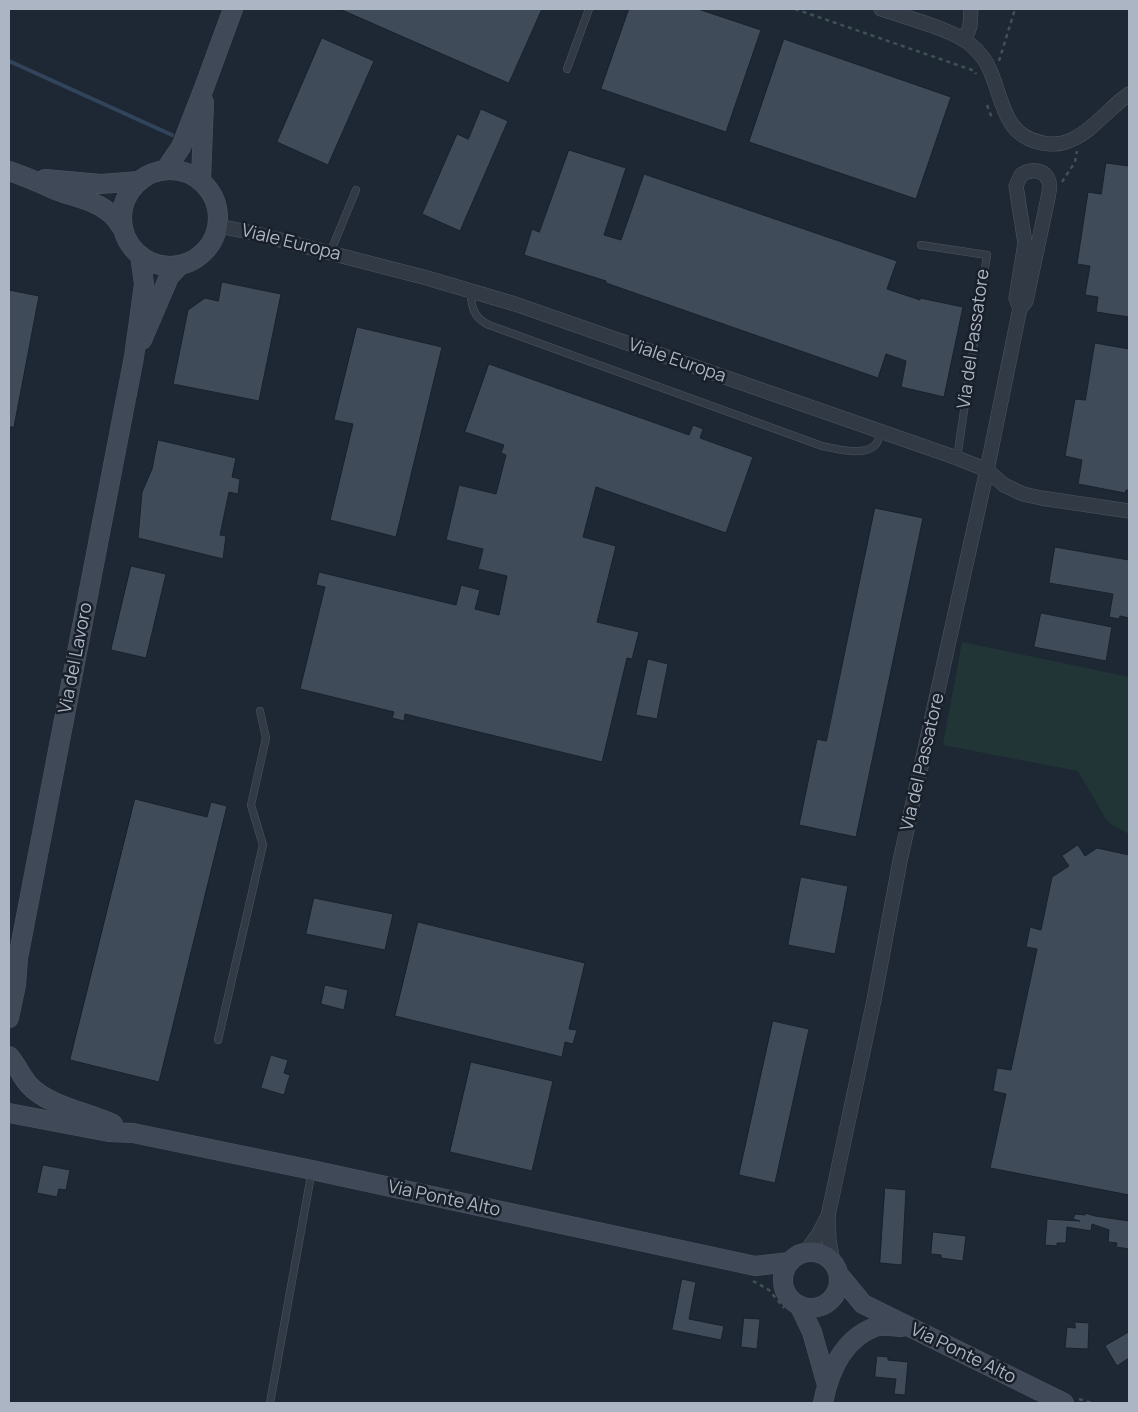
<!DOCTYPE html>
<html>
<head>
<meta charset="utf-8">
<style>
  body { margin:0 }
  #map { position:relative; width:1138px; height:1412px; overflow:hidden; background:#1e2834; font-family:Manrope,sans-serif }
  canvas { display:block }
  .frame { position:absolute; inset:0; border:10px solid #abb5c3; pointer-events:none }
</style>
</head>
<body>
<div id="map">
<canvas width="1138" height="1412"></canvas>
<div class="frame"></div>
</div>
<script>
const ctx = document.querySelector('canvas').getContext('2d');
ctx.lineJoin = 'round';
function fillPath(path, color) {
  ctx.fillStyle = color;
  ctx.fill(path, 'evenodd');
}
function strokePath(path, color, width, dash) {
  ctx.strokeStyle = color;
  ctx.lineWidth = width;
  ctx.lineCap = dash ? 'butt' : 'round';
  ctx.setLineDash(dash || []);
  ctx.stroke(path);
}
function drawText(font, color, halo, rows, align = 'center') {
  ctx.font = font + ' Manrope,sans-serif';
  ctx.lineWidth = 5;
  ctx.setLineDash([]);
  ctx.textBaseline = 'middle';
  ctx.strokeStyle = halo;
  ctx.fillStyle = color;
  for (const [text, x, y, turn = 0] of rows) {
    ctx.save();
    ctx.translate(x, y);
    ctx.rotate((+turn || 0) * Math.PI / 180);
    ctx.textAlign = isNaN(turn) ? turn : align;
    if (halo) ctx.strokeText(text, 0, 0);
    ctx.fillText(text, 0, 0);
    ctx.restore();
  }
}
const green = new Path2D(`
  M962 642 1129 677V834L1112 825 1106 819 1078 771 943 745Z`);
const stream = new Path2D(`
  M9 61 172 135`);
const building = new Path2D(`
  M340 9H542L509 83Z
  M629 9H698L761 30 726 132 601 89Z
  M322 38 374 61 328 165 277 142Z
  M784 39 951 97 916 199 749 142Z
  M481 109 508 121 460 231 422 214 457 134 468 139Z
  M569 150 626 168 604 235 621 240 644 174 897 261 887 289 920 300V298L963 307 944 397 901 387 906 361 886 354 878 378 606 283V281L524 255 532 229 539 232Z
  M1106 163 1129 166V317L1096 312 1098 297 1085 295 1090 266 1077 264 1088 192 1101 194Z
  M222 282 281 294 259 401 173 384 188 310 205 298 218 301Z
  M9 290 39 296 14 427H9Z
  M357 327 442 347 396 537 330 520 353 424 334 420Z
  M1095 343 1129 349V490H1126L1125 493 1078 484 1082 460 1065 456 1075 399 1085 400Z
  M489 364 689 435 693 425 703 429 700 438 753 457 726 533 596 487 583 537 616 546 597 622 639 632 632 659 627 658 602 762 405 714 404 721 392 718 394 712 300 689 325 587 316 585 319 572 456 605 461 585 480 590 475 609 499 615 507 576 478 569 483 549 446 540 459 485 496 494 506 455 501 453 504 445 465 432Z
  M158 440 236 458 232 477 240 479 238 494 229 492 220 535 226 536 223 559 138 538 142 492 152 469Z
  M875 508 923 518 856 837 799 825 817 739 826 741Z
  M1055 547 1129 560V618L1120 616 1119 619 1109 617 1113 594 1049 583Z
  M131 566 166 574 146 658 111 650Z
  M1041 613 1112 627 1106 661 1034 647Z
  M648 659 668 664 657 719 636 715Z
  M135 799 207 817 211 802 227 806 159 1082 70 1060Z
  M1078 845 1085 856 1097 848 1129 855V1195L990 1168 1006 1094 993 1091 997 1068 1011 1070 1037 949 1026 947 1030 927 1041 930 1052 877 1069 866 1062 856Z
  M801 877 848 886 835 954 788 945Z
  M314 898 393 914 385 950 306 934Z
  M418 922 585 963 569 1029 577 1030 573 1044 565 1042 562 1057 395 1016Z
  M325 985 348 990 344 1010 321 1004Z
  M773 1021 809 1029 775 1183 739 1175Z
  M271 1055 288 1060 284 1073 290 1075 284 1095 261 1088Z
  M471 1062 553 1081 532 1171 450 1152Z
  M43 1165 70 1170 66 1190 59 1189 57 1197 37 1193Z
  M885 1188 906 1190 902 1265 880 1263Z
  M1085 1213 1095 1216 1129 1221V1249L1116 1247 1117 1243 1108 1242 1109 1230 1092 1224 1091 1231 1067 1227 1066 1243H1057V1246L1045 1245 1047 1219 1080 1221 1073 1219 1075 1214 1085 1215Z
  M933 1232 966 1236 963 1261 941 1258V1255L931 1254Z
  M682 1279 696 1282 689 1319 724 1326 721 1340 672 1330Z
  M744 1318 760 1319 757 1349 741 1347Z
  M1075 1322 1089 1323 1088 1349 1065 1348 1067 1327 1075 1328Z
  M1129 1332V1358L1117 1366 1105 1346Z
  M877 1356 888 1357V1360L908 1362 905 1395 894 1394 896 1379 875 1377Z`);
const path = new Path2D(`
  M795 9 975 71 976 74
  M999 61 1015 9
  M987 105 992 118
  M1062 182 1075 162 1077 151
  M753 1281 769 1290 784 1308
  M1079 1399 1091 1403`);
const lane = new Path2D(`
  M567 69 589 9
  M921 245 987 255 957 458
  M330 253 356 190
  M470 291C472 307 473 318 489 325L822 446C835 449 866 457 876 444 878 441 880 436 881 433
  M218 1040 263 845 251 805 266 738 260 711
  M270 1403 312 1170`);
const street = new Path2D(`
  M881 9C904 17 956 30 972 46 978 51 983 57 987 64 1003 93 1000 136 1043 143 1053 145 1064 144 1073 139 1093 130 1110 107 1129 94
  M965 40 970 26 971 9
  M218 226 249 232 427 278 515 304 957 458 987 470 1004 485 1023 494 1041 498 1129 511
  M805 1253 818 1235 828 1216
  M833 1262 829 1240 828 1216 874 1000 900 861 987 470 1019 313 1020 309 1026 301 1048 198C1049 193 1050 186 1049 182 1045 168 1030 169 1021 175L1016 186 1025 243 1016 298 1020 309`);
const secondary = new Path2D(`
  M166 169 181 147 204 88 233 9
  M122 218a48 48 0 1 1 96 0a48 48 0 1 1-96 0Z
  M9 171C24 176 38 182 53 189 72 197 94 199 111 214 116 218 119 224 123 229
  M45 179 101 184 139 181
  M201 180 204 102
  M142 340 169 277 180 265
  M9 1018 16 985 18 958 134 357 144 284 140 255
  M9 1056C17 1065 21 1076 29 1085 48 1106 88 1112 113 1124
  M9 1113 109 1132 133 1133 312 1170 755 1266 790 1262
  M783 1280a28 28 0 1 1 56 0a28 28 0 1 1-56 0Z
  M839 1275 863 1304 1064 1403
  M799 1305 812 1332 827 1385
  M823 1403C829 1372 843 1339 875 1327 883 1324 894 1327 902 1327`);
const streetNames = [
  ["Viale Europa",291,243,14],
  ["Via del Passatore",974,339,-82],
  ["Viale Europa",677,361,19],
  ["Via del Lavoro",76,658,-79],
  ["Via del Passatore",923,762,-77],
  ["Via Ponte Alto",444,1199,12],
  ["Via Ponte Alto",963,1354,26]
];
fillPath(green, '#213536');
strokePath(stream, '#32445c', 4);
fillPath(building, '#3f4b59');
strokePath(building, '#19212b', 1);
strokePath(lane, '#4c5560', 8);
strokePath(street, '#4c5560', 15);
strokePath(secondary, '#4c5560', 20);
strokePath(path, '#3e5153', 2.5, [4, 4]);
strokePath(lane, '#323a45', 7);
strokePath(street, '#323a45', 14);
strokePath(secondary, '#404958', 19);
drawText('18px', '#abb5c3', '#181f29', streetNames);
</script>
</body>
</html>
